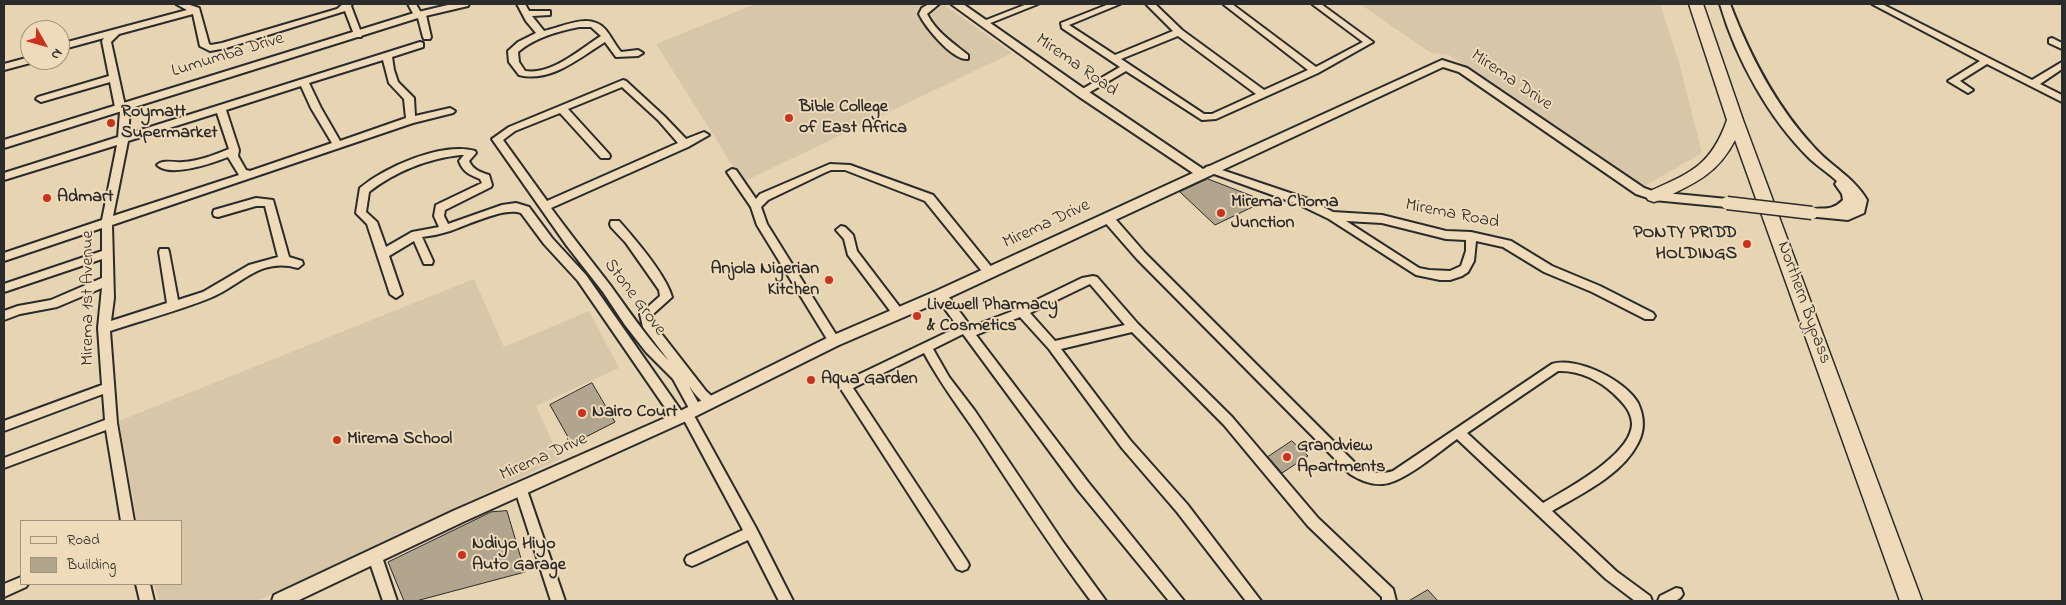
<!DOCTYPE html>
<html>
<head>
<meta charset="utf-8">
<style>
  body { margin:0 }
  #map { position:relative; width:2066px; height:605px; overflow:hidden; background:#e7d4b3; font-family:"Indie Flower",sans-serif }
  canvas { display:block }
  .frame { position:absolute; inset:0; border:5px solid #2b2b2b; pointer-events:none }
  .legend { position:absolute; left:20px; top:520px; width:162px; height:65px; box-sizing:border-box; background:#efdbb9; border:1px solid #a19580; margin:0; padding:6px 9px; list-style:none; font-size:15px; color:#2b2b2b }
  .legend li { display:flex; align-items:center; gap:10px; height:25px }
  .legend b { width:25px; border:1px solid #a19580 }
  .north { position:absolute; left:20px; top:20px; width:50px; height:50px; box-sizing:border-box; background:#efdbb9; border:1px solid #a19580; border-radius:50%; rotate:128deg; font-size:14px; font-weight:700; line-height:20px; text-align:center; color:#2b2b2b }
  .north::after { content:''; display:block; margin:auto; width:18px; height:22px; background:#c8321e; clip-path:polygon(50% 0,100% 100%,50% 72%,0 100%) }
</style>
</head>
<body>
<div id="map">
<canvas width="2066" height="605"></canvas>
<div class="frame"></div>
<ul class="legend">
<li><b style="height:6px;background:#efdbb9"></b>Road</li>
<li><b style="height:14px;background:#b2a58e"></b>Building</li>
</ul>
<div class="north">N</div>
</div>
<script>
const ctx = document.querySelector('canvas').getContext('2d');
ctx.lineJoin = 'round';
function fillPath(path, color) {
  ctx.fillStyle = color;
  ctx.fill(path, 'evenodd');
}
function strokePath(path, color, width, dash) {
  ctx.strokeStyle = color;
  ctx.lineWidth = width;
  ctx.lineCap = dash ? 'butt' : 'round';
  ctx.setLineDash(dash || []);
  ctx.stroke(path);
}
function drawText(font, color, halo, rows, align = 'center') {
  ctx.font = font + ' "Indie Flower",sans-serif';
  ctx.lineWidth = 4;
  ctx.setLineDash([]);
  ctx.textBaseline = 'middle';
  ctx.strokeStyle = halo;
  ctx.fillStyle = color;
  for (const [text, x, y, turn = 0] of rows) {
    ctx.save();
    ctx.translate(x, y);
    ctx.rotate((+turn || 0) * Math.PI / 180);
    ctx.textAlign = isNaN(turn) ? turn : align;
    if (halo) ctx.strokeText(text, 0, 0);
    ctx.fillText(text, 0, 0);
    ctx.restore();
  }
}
const built = new Path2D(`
  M755 4H943L1012 53 743 182 656 44Z
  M1360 4H1660L1679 62 1702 153 1641 188 1458 61 1449 55 1431 53Z
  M474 279 504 347 589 311 619 368 536 406 560 459 257 601H159L154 584H181V521H137L119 421Z`);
const building = new Path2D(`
  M1208 179 1265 201 1215 225 1180 192Z
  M592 383 615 422 572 444 550 405Z
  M1292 441 1308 456 1282 473 1268 457Z
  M507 511 525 572 416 601H404L388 562 491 512Z
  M1428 590 1438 601H1409Z`);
const minor = new Path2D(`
  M176 4H187L199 8 209 44 211 45 222 43 337 9 343 4H352L351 6 362 35 361 37H355L345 11 226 48 210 51 200 46 193 14 119 34 111 42 125 106 130 111 128 134 420 42 423 43V47L392 57 394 70 398 82 414 98 415 116 450 108 455 111 453 113 413 123 112 225 114 298 111 321 167 303 159 252 160 249H168L169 252 178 300 203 292 249 265 278 257 265 206H256L218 217 214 216 213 213 214 210 256 198 273 200 289 257 302 261 303 264 298 268C259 257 242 285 210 298 178 311 143 320 110 331L117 423 134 521H121L106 430 4 468V458L105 420 103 394 4 431V421L102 385 98 328 102 288 57 307 20 314 4 320V311L18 306 51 300 102 278V259L4 292V284L102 251V228L4 261V253L102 220 117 145 4 180V173L118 137 120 112 115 107 110 82 41 102 36 99 38 97 109 76 102 41 104 38 60 50V44L187 10ZM383 60 389 83 404 99 406 118 340 141 321 108 309 83ZM301 86 311 108 332 143 250 171 246 170 238 156 239 150 226 110ZM217 113 229 149C214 155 199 161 183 162 175 163 163 159 157 165 170 178 213 163 228 157L239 175 113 216 128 141Z
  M408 4H416L421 13 426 15 431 37 430 39H424L423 37 418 18 415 17Z
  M517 4H525L529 11H550V15L532 16 544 31C563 27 589 12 605 29 611 36 615 45 621 52L638 50 643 53 638 56 616 57 605 42C579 58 551 83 519 75L509 62 508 51 518 42 536 33 526 21ZM579 27H591L601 36C579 50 552 75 525 71L519 62 518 52C534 38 558 31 579 27Z
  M929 4H939L927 14C936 32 953 43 968 55V59C953 61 925 27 919 14L922 8Z
  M1027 4H1038L988 24 985 25 981 22Z
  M1109 4H1120L1069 25 1115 55 1173 31 1146 4H1155L1182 30 1264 90 1308 70 1223 4H1232L1316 67 1363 42 1312 4H1321L1373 42 1318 73 1216 119 1202 120 1126 71 1085 95H1079V91L1120 67 1062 28 1061 23ZM1178 36 1256 94 1212 114H1204L1121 59Z
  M1872 4H1882L2032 80 2062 62V69L2040 84 2062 95V102L1987 64 1960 81 1973 90 1968 93 1948 81 1980 61Z
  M2052 38 2062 43V49L2049 43V39Z
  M30 57V60H36L34 62 4 70V64Z
  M623 80 626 81 664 116 686 139 704 132 709 135 688 147 551 208C570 234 590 259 610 285 629 311 646 337 669 361L643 327 640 314 660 296 659 290 626 243 611 227 610 224 611 221H619C635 239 666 275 672 297L652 315 653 323 706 391 717 401 715 404C704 408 695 394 689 386L701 408 699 412H692L756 528 793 601H779L748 540 697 564 692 566 687 564 685 560 687 556 743 530 684 420 679 423 675 422 578 281 544 244 521 213C504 207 468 225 450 231 441 234 431 236 422 237L433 261 432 264H424L414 241 389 256 402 294 396 298 390 294 367 224 356 213 360 188C386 167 441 142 475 151L476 153 469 161C473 170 480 172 489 175L492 185 491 187 445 210 444 216 448 224 502 205 516 203 529 207 552 238 586 275 682 412 687 409 690 410 673 379 646 352 625 325 603 292 567 246 492 139 509 127ZM622 87 658 120 678 143 547 201 503 140 515 131 560 113 601 158H609L610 156 609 154 568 109ZM461 155H464L459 161C463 172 470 175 480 179L482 183 436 205 434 216 439 227 412 232 386 247 377 222 366 212 369 192C394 172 429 158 461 155Z
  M830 164 850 165 933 195 993 269 994 272 993 275H985L925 201 845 170H831L824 173 768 200 761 207 767 224 840 341 838 344H830L757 225 751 207 727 172 732 169 736 170 756 199 760 194Z
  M1210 166 1308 199 1333 212 1382 215 1446 231 1471 232 1511 241 1552 266 1600 286 1653 313 1655 316 1653 319H1645L1592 292 1544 272 1503 247 1476 241 1474 261 1468 272 1462 276 1450 280H1440L1416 275 1329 219 1300 205 1206 171 1205 169 1206 167ZM1346 221 1382 223 1446 239 1466 240V251L1461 266 1450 271 1429 270 1419 268Z
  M1107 213 1111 214 1145 253 1358 466C1370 473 1380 475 1393 471L1552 364C1577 356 1626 381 1638 403 1644 416 1645 430 1638 443 1622 475 1581 494 1552 511L1616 571 1650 596 1652 601H1635L1606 579 1457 439C1440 451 1403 483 1383 484 1370 485 1360 480 1350 474L1137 259 1103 220 1102 217ZM1558 371C1579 370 1599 380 1614 394 1622 402 1631 410 1632 423 1633 454 1567 489 1543 503L1467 433Z
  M841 226 845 227 853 235 857 251 902 310 904 313 902 316H894L848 255 844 239 836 230Z
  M1093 276 1097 277 1138 324 1232 417 1318 518 1393 589 1396 601H1382V597L1308 526 1224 425 1132 332 1061 349 1130 440 1187 504 1261 601H1246L1177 512 1122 448 1049 349 1020 317 976 335 1088 482 1184 601H1169L1078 490 963 334 933 349 949 377 975 411 1063 542 1106 601H1091C1051 548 1015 492 979 437 960 409 940 383 924 353L853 388 967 561 969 565 967 569 962 571 957 569 839 386 841 383 958 327 937 298 935 295 937 292H945L971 327 1018 309 1082 278ZM1090 284 1125 325 1055 341 1030 313Z
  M521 484 526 486 527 490 565 601H551L515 490 516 486Z
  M375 551 380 553 382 557 397 601H383L368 557 370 553Z
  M21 577V584H28L26 587 4 597V584Z
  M136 584H150L154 601H140Z
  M1676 588 1681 589 1683 594C1678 604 1668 601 1658 601L1660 596Z`);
const tertiary = new Path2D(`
  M452 4H469L468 6 421 17 4 148V140L414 13Z
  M951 4H963L1086 90 1203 169 1442 60 1467 68 1644 188 1655 192 1727 199 1731 200 1733 203 1731 206 1727 207 1654 200 1636 194 1459 72 1443 67 946 299 839 345 684 422 465 521 297 601H272L274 595 453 511 674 414 829 337 936 291 1193 173 1078 96Z
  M1720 4H1730C1750 56 1775 105 1813 146 1830 166 1854 177 1867 200L1864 213 1848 220 1807 216 1806 213 1807 210C1822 206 1830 213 1843 200L1842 194 1835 184 1837 181C1828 173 1819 167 1810 159 1769 119 1736 59 1720 4Z`);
const primary = new Path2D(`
  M1689 4H1703L1743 120 1922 601H1900L1735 140C1717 175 1693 184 1660 200L1654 202 1648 200 1646 196 1648 192C1690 173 1711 166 1727 120Z`);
const tertiaryBridge = new Path2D(`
  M1727 203 1812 213`);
const markers = [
  [789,118,5,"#c8321e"],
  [111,123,5,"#c8321e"],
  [47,198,5,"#c8321e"],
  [1221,213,5,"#c8321e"],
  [1747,244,5,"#c8321e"],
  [829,280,5,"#c8321e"],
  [917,316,5,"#c8321e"],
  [811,380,5,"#c8321e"],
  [582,413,5,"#c8321e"],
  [337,440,5,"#c8321e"],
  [1287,457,5,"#c8321e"],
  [462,555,5,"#c8321e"]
];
const streetNames = [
  ["Lumumba Drive",228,56,-17],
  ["Mirema Road",1076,66,35],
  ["Mirema Drive",1511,81,34],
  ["Mirema Road",1452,215,11],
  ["Mirema Drive",1047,225,-25],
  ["Mirema 1st Avenue",89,298,-90],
  ["Stone Grove",634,298,53],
  ["Northern Bypass",1803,303,70],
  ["Mirema Drive",544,458,-24]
];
const poiNames = [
  ["Bible College",799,108],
  ["of East Africa",799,129],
  ["Roymatt",121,113],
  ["Supermarket",121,134],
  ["Admart",57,198],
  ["Mirema Choma",1231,203],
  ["Junction",1231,224],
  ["PONTY PRIDD",1737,234,"right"],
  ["HOLDINGS",1737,255,"right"],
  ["Anjola Nigerian",819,270,"right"],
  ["Kitchen",819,291,"right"],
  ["Livewell Pharmacy",927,306],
  ["& Cosmetics",927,327],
  ["Aqua Garden",821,380],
  ["Nairo Court",592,413],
  ["Mirema School",347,440],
  ["Grandview",1297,447],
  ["Apartments",1297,468],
  ["Ndiyo Hiyo",472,545],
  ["Auto Garage",472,566]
];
fillPath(built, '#d7c6a8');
fillPath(building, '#b2a58e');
strokePath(building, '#2b2b2b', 1);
strokePath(minor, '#2b2b2b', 4);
strokePath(tertiary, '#2b2b2b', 4);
strokePath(primary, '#2b2b2b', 3);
fillPath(minor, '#efdbb9');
fillPath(tertiary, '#efdbb9');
fillPath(primary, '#efdbb9');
strokePath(tertiaryBridge, '#2b2b2b', 15, []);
strokePath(tertiaryBridge, '#efdbb9', 12);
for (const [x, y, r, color] of markers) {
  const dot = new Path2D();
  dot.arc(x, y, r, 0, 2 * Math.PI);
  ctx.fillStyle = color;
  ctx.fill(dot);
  strokePath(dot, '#efdbb9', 2);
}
drawText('18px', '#2b2b2b', '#efdbb9', streetNames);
drawText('bold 18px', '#2b2b2b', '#efdbb9', poiNames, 'left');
</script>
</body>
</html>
